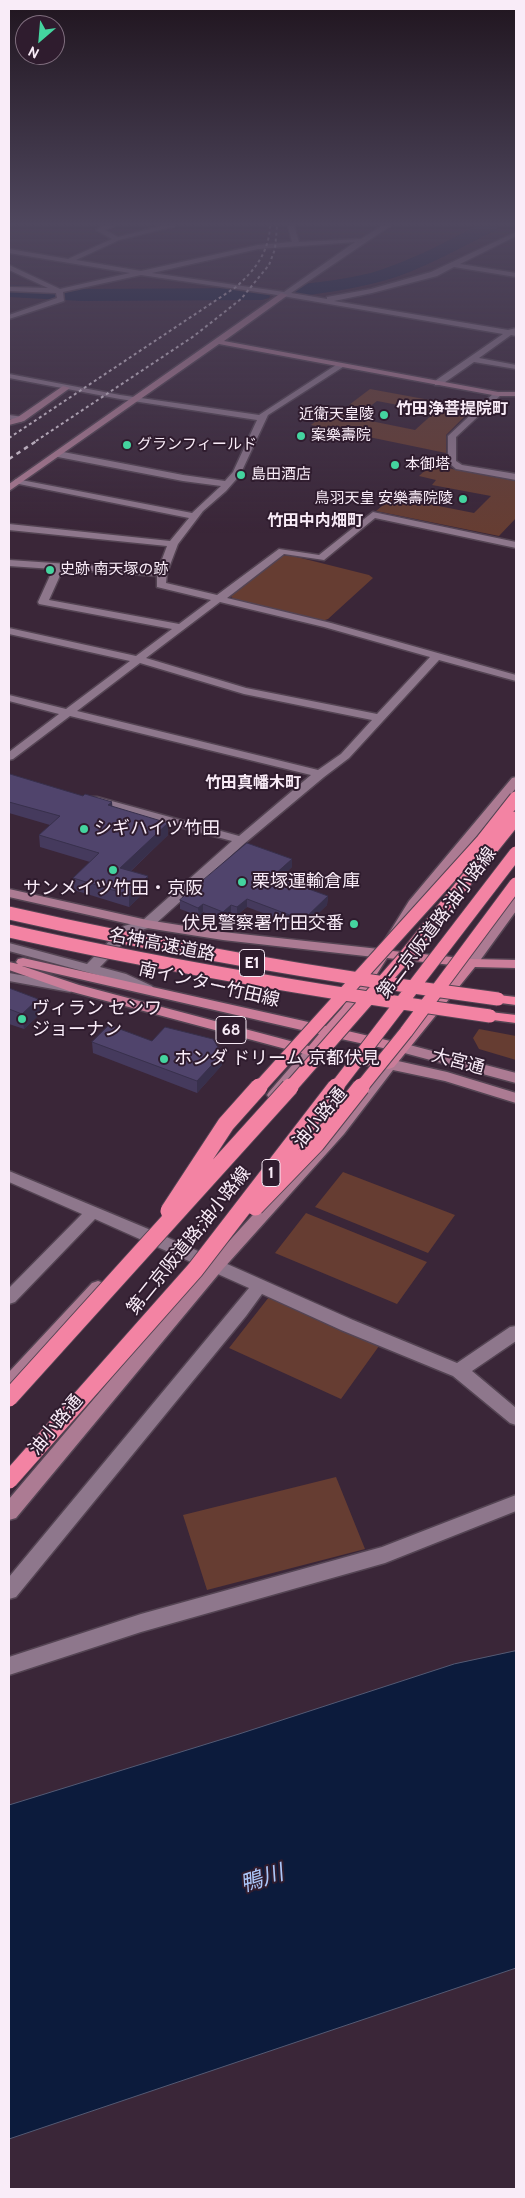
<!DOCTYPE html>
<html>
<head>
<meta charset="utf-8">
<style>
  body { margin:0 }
  #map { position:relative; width:525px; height:2198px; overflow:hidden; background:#3a2638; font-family:Cabin,sans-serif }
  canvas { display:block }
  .frame { position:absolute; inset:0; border:10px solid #f9ecf8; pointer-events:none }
  .north { position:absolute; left:15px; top:15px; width:50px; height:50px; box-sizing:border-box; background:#2f1c2e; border:1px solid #806f7f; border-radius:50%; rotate:207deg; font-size:14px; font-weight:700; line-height:20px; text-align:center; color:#f9ecf8 }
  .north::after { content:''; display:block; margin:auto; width:18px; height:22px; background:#44d49f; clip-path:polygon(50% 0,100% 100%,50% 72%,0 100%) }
</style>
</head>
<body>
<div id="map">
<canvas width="525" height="2198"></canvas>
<div class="frame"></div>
<div class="north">N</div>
</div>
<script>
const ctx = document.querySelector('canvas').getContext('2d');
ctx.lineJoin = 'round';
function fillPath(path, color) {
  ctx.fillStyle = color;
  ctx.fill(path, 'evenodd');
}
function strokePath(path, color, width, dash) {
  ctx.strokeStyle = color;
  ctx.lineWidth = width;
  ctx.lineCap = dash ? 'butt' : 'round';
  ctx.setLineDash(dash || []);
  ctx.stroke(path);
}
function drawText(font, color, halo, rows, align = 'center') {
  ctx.font = font + ' Cabin,"Noto Sans JP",sans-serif';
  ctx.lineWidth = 4;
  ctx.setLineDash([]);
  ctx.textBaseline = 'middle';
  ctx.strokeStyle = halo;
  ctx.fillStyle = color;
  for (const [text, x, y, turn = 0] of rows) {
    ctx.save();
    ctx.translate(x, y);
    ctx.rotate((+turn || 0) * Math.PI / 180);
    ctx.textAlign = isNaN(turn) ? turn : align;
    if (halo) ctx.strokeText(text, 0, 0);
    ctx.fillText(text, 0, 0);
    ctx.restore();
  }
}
const green = new Path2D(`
  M370 389 473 408 446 435V453L311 425 316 421H313L330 408 341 410 324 424 347 407 366 410 356 418 415 430 435 412 377 401 368 408 349 405Z
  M431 465 516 481V518L499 536 376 511 393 497 474 513 491 496 432 485 436 480 419 476Z
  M289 555 369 575 373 578 328 619 322 621 234 600 230 595 281 556Z
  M479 1029 516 1036V1060L479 1049 473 1038Z
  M343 1172 455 1215 428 1253 315 1207Z
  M306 1213 427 1262 397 1304 275 1253Z
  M269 1297 379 1346 341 1399 229 1348Z
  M336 1477 365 1549 207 1590 183 1515Z`);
const water = new Path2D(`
  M516 1651V1968L9 2139V1805L239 1734 454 1664Z`);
const river = new Path2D(`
  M476 226H498L496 230C463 246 431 265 396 277 363 288 329 292 295 297L288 295 286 291 288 287 295 285C320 282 346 279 371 273 408 262 442 244 476 226Z
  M9 285 82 289 262 288 269 290 271 294 269 298 262 300 82 301 9 297Z`);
const street = new Path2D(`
  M103 226H114L105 230 118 237 162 226H175L119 240 76 260 141 271 258 245 292 242 288 226H294L299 242 361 239 382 226H390L291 293 327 299V297L371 289 431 272 516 232V236L460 264 516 273V277L454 267 437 276 372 293 334 301 508 330 516 328V336L511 335 479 358 516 365V369L474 362 441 385H435V381L503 334 271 294 141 275 63 292 64 301 9 319V315L57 298 56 293 9 291V287L48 288 9 270V265L60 289 130 273 9 253V249L68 259 112 239 96 230ZM355 242 284 292 152 273 258 249Z
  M339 363 346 365 268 415 240 475 226 491 203 511 178 544 167 573 166 583 217 595 279 549 319 555 373 512 516 542V548L375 518 324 560 284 554 227 598 331 623 516 675V681L439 660 349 758 324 777 245 843 152 927 134 932 100 967 126 974 152 986 154 989 152 992H142L116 980 9 951V943L87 964 124 926 142 921 232 841 89 803 87 800 89 797H97L239 836 311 775 70 716 13 759 9 760V752L59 714 9 701V695L66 709 130 661 9 634V628L136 656 172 629 39 604 38 602 53 569 9 566V560L158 570 167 546 9 530V524L170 541 189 518 19 484 14 481 16 479 192 513 221 486 183 481 58 457 54 454 58 451 183 475 225 481 233 472 257 420 120 399 9 378V374L120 395 259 415ZM63 569 157 576V587L211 600 179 624 49 600ZM220 602 324 627 430 657 377 714 246 688 146 658ZM140 663 244 694 372 720 341 754 318 770 77 711Z
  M495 392 502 394 456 437V461L462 465 516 474V480L456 469 448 462V436Z
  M9 415 24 417 25 419 21 422 9 419Z
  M9 973 70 984 77 988 70 992 9 981Z
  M9 1171 153 1231 353 1320 457 1363 510 1327 516 1326V1341L472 1371 516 1408V1425L510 1423 453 1376 341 1330 262 1294 246 1316 16 1597 9 1599V1577L249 1288 95 1219 15 1302 9 1304V1288L82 1214 9 1182Z
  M516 1495V1511L385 1563 141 1632 9 1675V1657L141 1614 382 1547Z`);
const secondary = new Path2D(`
  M281 293 288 295 224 341 498 392H516V396H498L219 344 9 491V484Z
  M63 386 70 388 24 421 9 425V420L18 417Z
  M516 777V788L419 906 388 957 383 958 223 940 147 928 9 897V889L147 920 223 932 379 949 409 901 512 778Z
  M516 898V911L476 966H466L464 963 466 960 511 899Z
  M402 1043 516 1073V1083L397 1051 395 1048 397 1045Z
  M312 1046 317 1048 319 1051 317 1054 279 1098H269L267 1095 269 1092 307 1048Z
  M389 1059 447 1072 516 1093V1103L445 1081 393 1070 344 1134 222 1270 16 1518 9 1520V1499L210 1262 334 1126 384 1061Z
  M98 1281 104 1283 106 1287 104 1291 15 1388 9 1390V1372L92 1283Z`);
const primary = new Path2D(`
  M383 950 471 959 516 960V968L475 967 394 1067 389 1069 312 1056 69 991 9 970V962L18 964 16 962 18 959 23 958 326 1026 342 1008 378 951ZM387 958 461 966 399 1043 339 1029 352 1014ZM22 966H23L319 1034 309 1046 79 985ZM332 1037 392 1050 385 1059 322 1048Z`);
const highway = new Path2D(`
  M498 995 516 997V1005L493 1002 491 999Z
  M490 1012 516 1015V1023L485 1019 483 1016 485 1013Z`);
const railFar1 = new Path2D(`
  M9 438 236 287C255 270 269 252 270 226
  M36 441 194 336 241 299 269 265 275 249 277 226`);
const rail = new Path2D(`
  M9 459 38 440`);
const highwayBridgeFar1 = new Path2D(`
  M9 913C171 950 334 977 498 999
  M9 931C168 967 328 993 490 1016
  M258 1089 483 840 516 798
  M289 1089 403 959 516 818
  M335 1089 516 853
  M360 1089 406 1032 516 884`);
const highwayBridge = new Path2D(`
  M255 1207 316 1144 361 1087
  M169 1211 226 1124 259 1087
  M9 1398 290 1087
  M9 1480 195 1270 336 1087`);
const wall = new Path2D(`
  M9 776 83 796 112 802V807L168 835 131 871 148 889 129 907 74 890 73 878 90 862 40 847 39 835 50 825 9 813Z
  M292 867 279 879 328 896 327 905 303 928 247 907 237 915 231 913 223 920 203 912 199 916 180 909V900Z
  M9 988 38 999 40 1014 24 1029 9 1024Z
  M152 1041 222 1054V1065L197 1093 93 1053 92 1042Z`);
const shadedWall = new Path2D(`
  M112 802 113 814 108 805Z
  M168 823V835L121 880 120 868Z
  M292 859V867L273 884V876Z
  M148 876V889L129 907V895Z
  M328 896 327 905 303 928V920Z
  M247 899V907L237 915V907Z
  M203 904V912L199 916 198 908Z
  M231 905V913L223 920V912Z
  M38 999 40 1014 24 1029 22 1014Z
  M222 1054V1065L197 1093V1081Z`);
const building = new Path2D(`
  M10 774 83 796 85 794 112 802 108 805 168 823 120 868 148 876 129 895 73 878 99 853 39 835 60 816 9 802V776Z
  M247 843 292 859 273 876 328 896 303 920 247 899 237 907 231 905 223 912 203 904 198 908 180 900Z
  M9 988 38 999 22 1014 9 1009Z
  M109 1025 152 1041 165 1027 213 1039 222 1054 197 1081 92 1042Z`);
const markers = [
  [384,415,5,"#44d49f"],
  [301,436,5,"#44d49f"],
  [127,445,5,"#44d49f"],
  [395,465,5,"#44d49f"],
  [241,475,5,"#44d49f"],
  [463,499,5,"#44d49f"],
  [50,570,5,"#44d49f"],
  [84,829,5,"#44d49f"],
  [113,870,5,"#44d49f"],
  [242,882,5,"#44d49f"],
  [354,924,5,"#44d49f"],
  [22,1019,5,"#44d49f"],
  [164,1059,5,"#44d49f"]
];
const farPoinames = [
  ["近衛天皇陵",374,415,"right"],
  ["案樂壽院",311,436],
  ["グランフィールド",137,445],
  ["本御塔",405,465],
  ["島田酒店",251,475],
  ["鳥羽天皇 安樂壽院陵",453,499,"right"],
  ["史跡 南天塚の跡",60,570]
];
const farNeighbourhoodnames = [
  ["竹田浄菩提院町",452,409],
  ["竹田中内畑町",315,521],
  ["竹田真幡木町",253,783]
];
const shields = [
  [252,963,25],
  [231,1030,30],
  [271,1173,18]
];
const shieldNames = [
  ["E1",252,963],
  ["68",231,1030],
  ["1",271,1173]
];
const poiNames = [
  ["シギハイツ竹田",94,829],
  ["栗塚運輸倉庫",252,882],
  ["サンメイツ竹田・京阪",113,889,"center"],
  ["伏見警察署竹田交番",344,924,"right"],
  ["ヴィラン センワ",32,1009],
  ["ジョーナン",32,1030],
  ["ホンダ ドリーム 京都伏見",174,1059]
];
const streetNames = [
  ["第二京阪道路;油小路線",437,923,-53],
  ["名神高速道路",162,945,11],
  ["南インター竹田線",209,985,13],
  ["大宮通",458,1062,15],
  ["油小路通",320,1118,-50],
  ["第二京阪道路;油小路線",189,1241,-51],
  ["油小路通",56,1425,-50]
];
const nearWaternames = [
  ["鴨川",262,1879,-18]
];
fillPath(green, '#663d32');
fillPath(water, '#0c1b3c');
strokePath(water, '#535a74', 1);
fillPath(river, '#0c1b3c');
strokePath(street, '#544453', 3);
strokePath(secondary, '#544453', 3);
strokePath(primary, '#544453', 3);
strokePath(highway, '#544453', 3);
fillPath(street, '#8e778c');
fillPath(secondary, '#ac7b93');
fillPath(primary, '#cb7e9a');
fillPath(highway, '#f383a3');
strokePath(railFar1, '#dfd1de', 2, [3, 3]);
strokePath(rail, '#dfd1de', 2.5, [4.5, 4.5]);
strokePath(highwayBridgeFar1, '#544453', 15, []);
strokePath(highwayBridge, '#544453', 19, []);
strokePath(highwayBridgeFar1, '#f383a3', 13);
strokePath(highwayBridge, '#f383a3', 17);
fillPath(wall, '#453a5d');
fillPath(shadedWall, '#38304c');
fillPath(building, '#50446c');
strokePath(building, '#38304c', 1);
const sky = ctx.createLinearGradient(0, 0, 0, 534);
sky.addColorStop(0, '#20151f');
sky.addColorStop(0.42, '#4f475e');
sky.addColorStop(1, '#4f475e00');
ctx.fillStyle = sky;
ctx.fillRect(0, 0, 525, 534);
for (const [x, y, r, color] of markers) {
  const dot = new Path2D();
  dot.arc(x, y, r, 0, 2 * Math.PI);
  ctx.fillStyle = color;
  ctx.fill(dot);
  strokePath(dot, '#2f1c2e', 2);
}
drawText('15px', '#f9ecf8', '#2f1c2e', farPoinames, 'left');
drawText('bold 16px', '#f9ecf8', '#2f1c2e', farNeighbourhoodnames);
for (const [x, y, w] of shields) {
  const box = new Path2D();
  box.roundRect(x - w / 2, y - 13.5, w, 27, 4);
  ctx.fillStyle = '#2f1c2e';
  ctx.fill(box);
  strokePath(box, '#f9ecf8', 1);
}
drawText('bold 16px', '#f9ecf8', null, shieldNames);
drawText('18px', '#f9ecf8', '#2f1c2e', poiNames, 'left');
drawText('18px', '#f9ecf8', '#2f1c2e', streetNames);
drawText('italic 22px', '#acc6f8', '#2f1c2e', nearWaternames);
</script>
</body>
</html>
